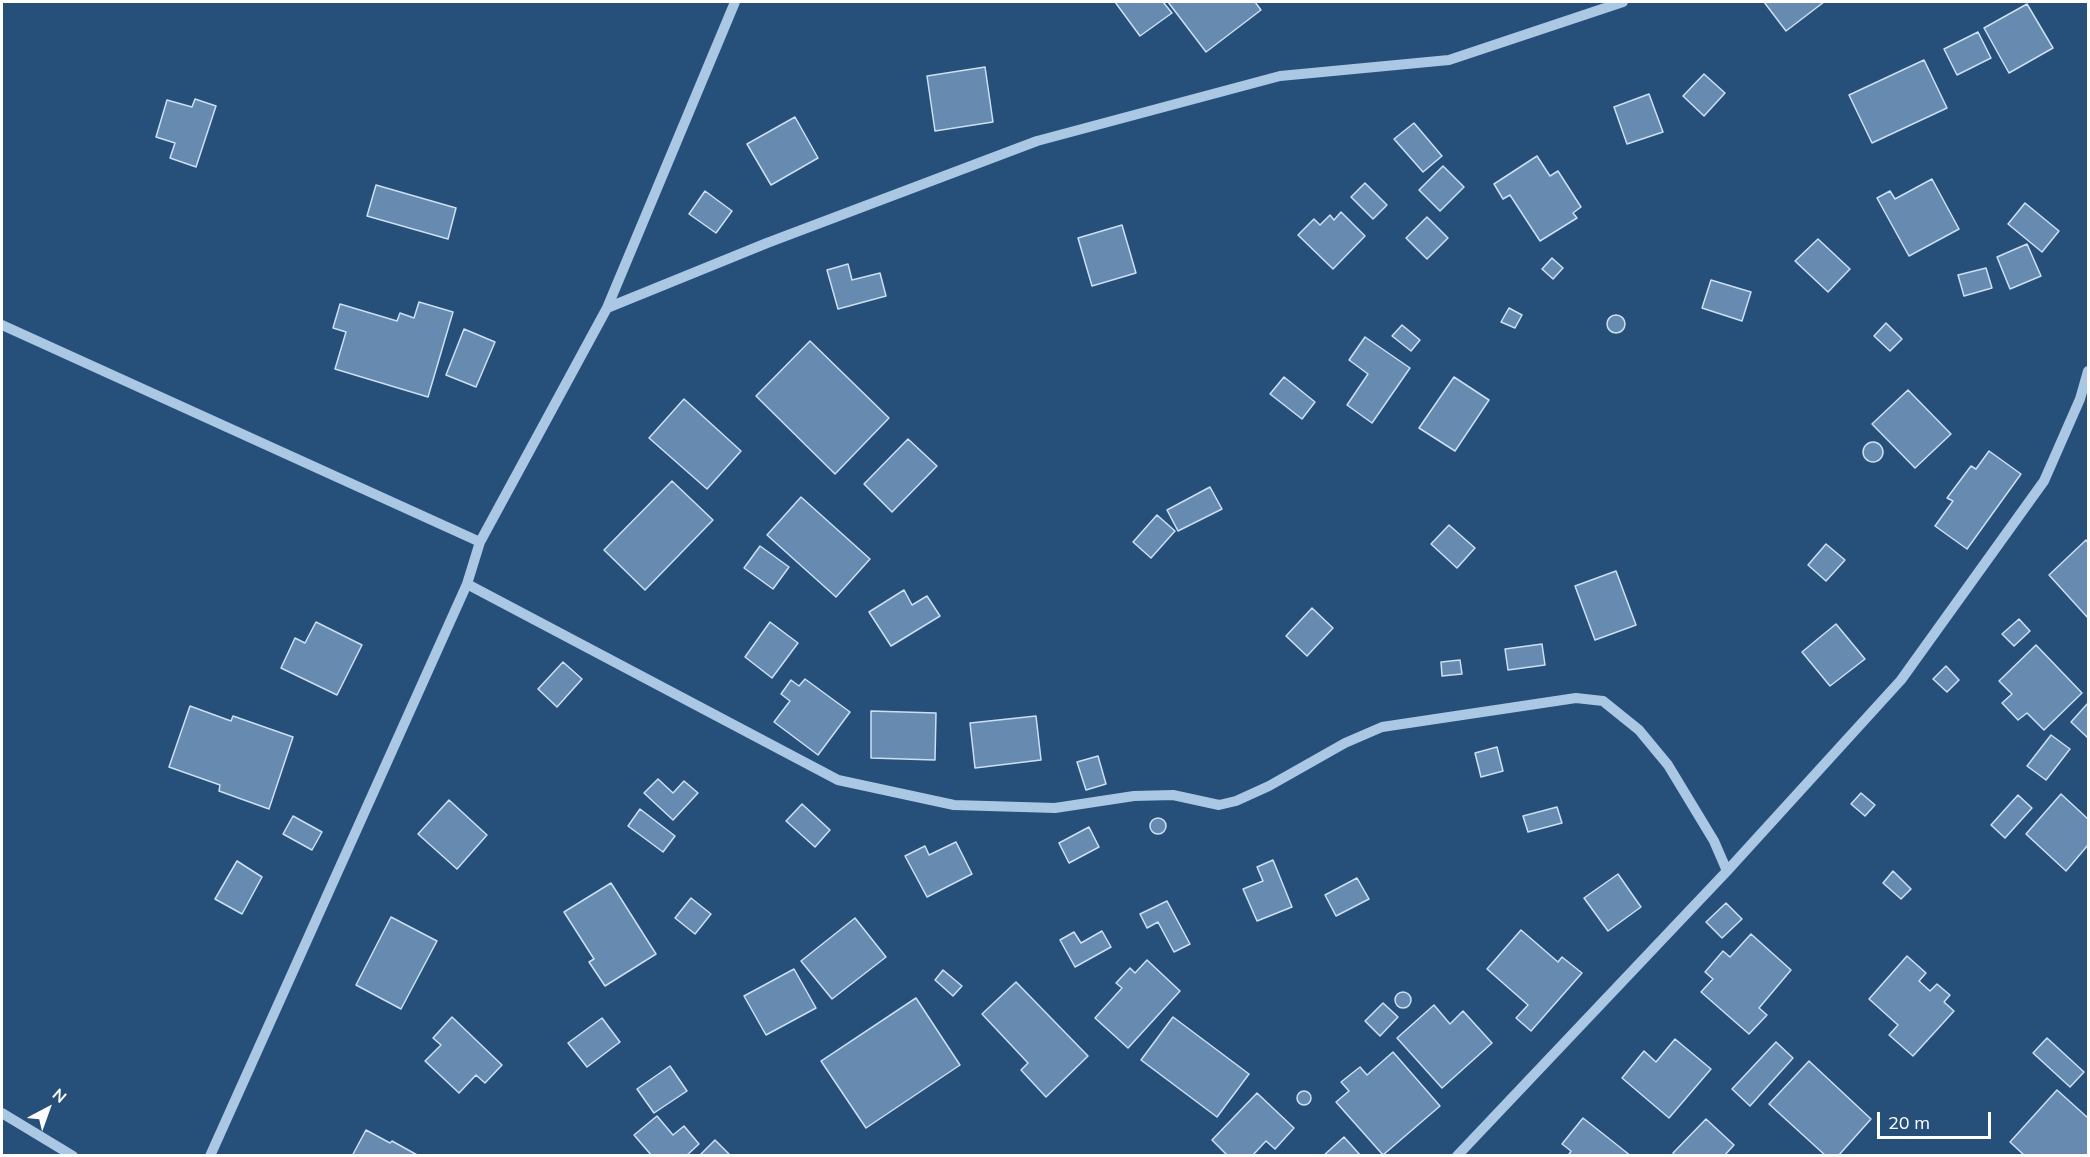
<!DOCTYPE html>
<html>
<head>
<meta charset="utf-8">
<style>
  body { margin:0 }
  #map { position:relative; width:2090px; height:1157px; overflow:hidden; background:#26507a; font-family:Mulish,sans-serif }
  canvas { display:block }
  .frame { position:absolute; inset:0; border:3px solid #fff; pointer-events:none }
  .north { position:absolute; left:18px; top:1079px; width:60px; height:60px; -webkit-text-stroke:4px #26507a; paint-order:stroke; rotate:41deg; font-size:16px; font-weight:700; line-height:24px; text-align:center; color:#fff }
  .north::after { content:''; display:block; margin:auto; width:21px; height:27px; background:#fff; clip-path:polygon(50% 0,100% 100%,50% 72%,0 100%) }
  .scale { position:absolute; left:1877px; top:1112px; width:114px; height:27px; box-sizing:border-box; border:3px solid #fff; border-top:0; padding-left:8px; font-size:18px; line-height:21px; white-space:nowrap; color:#fff; -webkit-text-stroke:4px #26507a; paint-order:stroke }
</style>
</head>
<body>
<div id="map">
<canvas width="2090" height="1157"></canvas>
<div class="frame"></div>
<div class="north">N</div>
<div class="scale">20 m</div>
</div>
<script>
const ctx = document.querySelector('canvas').getContext('2d');
ctx.lineJoin = 'round';
function fillPath(path, color) {
  ctx.fillStyle = color;
  ctx.fill(path, 'evenodd');
}
function strokePath(path, color, width, dash) {
  ctx.strokeStyle = color;
  ctx.lineWidth = width;
  ctx.lineCap = dash ? 'butt' : 'round';
  ctx.setLineDash(dash || []);
  ctx.stroke(path);
}
const building = new Path2D(`
  M1115 2H1163L1172 13 1140 36Z
  M1168 2H1255L1261 10 1206 52Z
  M1764 2H1824L1786 31Z
  M2027 4 2053 48 2009 73 1984 28Z
  M1978 32 1991 58 1957 75 1944 49Z
  M1924 60 1947 108 1872 143 1849 95Z
  M985 67 993 122 935 131 927 76Z
  M1704 74 1725 93 1704 116 1683 96Z
  M1649 94 1663 132 1627 144 1614 107Z
  M195 99 216 106 196 167 170 158 175 143 156 137 167 100 192 107Z
  M795 117 818 158 771 185 747 144Z
  M1414 123 1442 156 1423 172 1394 139Z
  M1537 156 1550 176 1558 171 1581 207 1573 213 1577 218 1540 241 1510 195 1503 199 1494 184Z
  M1443 166 1464 187 1440 211 1419 190Z
  M1932 179 1959 229 1909 256 1877 198 1890 191 1895 199Z
  M1365 183 1387 205 1373 219 1351 197Z
  M376 185 456 208 448 239 367 216Z
  M705 191 732 211 716 233 689 214Z
  M2025 203 2059 231 2042 252 2008 224Z
  M1341 212 1365 236 1333 269 1298 235 1314 219 1320 225 1330 215 1334 220Z
  M1427 217 1448 238 1427 259 1406 238Z
  M1122 225 1136 273 1092 286 1078 238Z
  M1818 239 1850 269 1828 292 1795 261Z
  M2027 244 2041 276 2010 289 1997 257Z
  M1552 258 1563 268 1553 279 1542 269Z
  M848 264 852 280 880 273 886 296 838 309 827 270Z
  M1986 268 1992 288 1964 296 1958 275Z
  M1711 280 1751 292 1742 321 1702 308Z
  M419 302 453 312 428 397 335 369 346 332 333 328 340 304 397 321 400 313 414 318Z
  M1509 308 1522 315 1515 328 1501 322Z
  M1607 324a9 9 0 1 1 18 0a9 9 0 1 1-18 0Z
  M1886 323 1902 339 1890 351 1874 336Z
  M1402 325 1420 340 1411 351 1392 336Z
  M464 329 495 342 476 387 446 375Z
  M1365 337 1410 368 1372 423 1347 405 1368 374 1349 360Z
  M810 341 889 418 835 474 756 396Z
  M1284 377 1315 402 1302 419 1270 394Z
  M1454 377 1489 400 1455 451 1419 428Z
  M1908 390 1951 434 1915 468 1872 424Z
  M684 399 741 451 707 489 649 438Z
  M908 439 937 466 892 512 864 484Z
  M1863 452a10 10 0 1 1 20 0a10 10 0 1 1-20 0Z
  M1989 451 2021 474 1967 549 1935 526 1953 501 1947 498 1971 466 1976 469Z
  M672 481 713 520 645 590 604 550Z
  M1210 487 1222 509 1178 531 1167 510Z
  M801 497 870 559 836 597 767 535Z
  M1157 515 1175 531 1151 558 1133 542Z
  M1449 525 1475 548 1457 568 1431 544Z
  M2086 540 2088 543V618L2049 575Z
  M1826 544 1845 560 1826 581 1808 565Z
  M760 546 789 567 773 589 744 568Z
  M1616 571 1636 625 1595 640 1575 586Z
  M904 590 912 605 927 596 940 616 891 646 869 612Z
  M1312 608 1333 628 1307 656 1286 636Z
  M2019 619 2030 631 2014 646 2002 634Z
  M316 622 362 645 337 695 281 668 295 638 305 643Z
  M770 622 798 643 772 678 745 657Z
  M1836 624 1865 659 1830 686 1802 652Z
  M1542 644 1545 665 1508 670 1505 649Z
  M2036 645 2082 693 2044 730 2027 713 2018 720 2002 703 2012 694 1999 681Z
  M1460 660 1462 674 1442 676 1441 662Z
  M563 662 582 679 557 707 538 689Z
  M1946 666 1959 680 1947 692 1933 679Z
  M805 679 850 712 818 755 774 722 790 701 781 694 791 680 799 686Z
  M2088 703V738L2071 722Z
  M190 706 231 721 233 716 293 737 269 809 219 791 220 785 169 767Z
  M871 711 936 713 935 760 871 758Z
  M1036 716 1041 760 975 768 970 723Z
  M2051 735 2070 749 2046 780 2027 766Z
  M1497 747 1503 771 1481 777 1475 753Z
  M1098 756 1106 784 1086 790 1077 762Z
  M658 779 673 793 684 781 698 793 673 820 644 793Z
  M1861 793 1875 805 1865 816 1851 804Z
  M2061 794 2088 819V845L2066 871 2026 834Z
  M2018 795 2032 808 2005 838 1991 825Z
  M449 800 487 835 457 869 418 834Z
  M802 804 830 830 815 847 786 821Z
  M1557 807 1562 823 1528 832 1523 816Z
  M640 809 675 836 663 852 628 826Z
  M293 816 322 832 312 850 283 834Z
  M1150 826a8 8 0 1 1 16 0a8 8 0 1 1-16 0Z
  M1089 827 1099 847 1069 863 1059 843Z
  M956 842 972 874 927 897 905 856 925 846 929 855Z
  M1273 860 1292 907 1257 921 1243 889 1263 881 1257 867Z
  M237 861 262 877 242 914 215 899Z
  M1893 871 1911 889 1901 899 1883 883Z
  M1618 874 1641 907 1608 931 1584 898Z
  M1357 878 1369 899 1336 916 1325 895Z
  M611 883 656 954 605 986 589 962 594 959 564 912Z
  M691 898 711 914 695 934 675 918Z
  M1167 901 1190 944 1174 952 1158 922 1147 928 1140 914Z
  M1726 903 1742 919 1722 938 1706 922Z
  M391 917 437 941 401 1009 356 985Z
  M855 918 886 957 832 999 801 961Z
  M1521 930 1558 962 1562 957 1582 973 1531 1031 1516 1018 1528 1005 1487 969Z
  M1102 931 1111 947 1075 967 1060 940 1074 932 1081 943Z
  M1751 934 1791 970 1759 1008 1767 1015 1749 1034 1701 992 1713 979 1705 972 1723 951 1730 957Z
  M1907 956 1926 973 1919 981 1930 991 1937 984 1950 995 1944 1002 1954 1011 1913 1056 1889 1035 1898 1025 1869 999Z
  M1147 960 1180 991 1128 1048 1095 1018 1122 988 1116 983 1130 968 1135 973Z
  M794 969 816 1008 766 1035 744 996Z
  M943 970 962 986 953 996 935 980Z
  M1016 982 1088 1056 1046 1097 1021 1070 1028 1063 982 1014Z
  M1395 1000a8 8 0 1 1 16 0a8 8 0 1 1-16 0Z
  M916 998 960 1065 866 1128 821 1061Z
  M1383 1003 1398 1017 1380 1036 1365 1021Z
  M1434 1005 1450 1024 1463 1011 1492 1043 1442 1088 1397 1038Z
  M452 1017 502 1065 485 1083 476 1075 459 1093 425 1061 441 1045 433 1038Z
  M1173 1017 1249 1074 1217 1117 1141 1060Z
  M602 1018 620 1042 587 1067 568 1043Z
  M2047 1038 2084 1072 2070 1087 2033 1053Z
  M1675 1039 1711 1069 1669 1118 1622 1078 1644 1051 1656 1062Z
  M1776 1042 1793 1058 1750 1106 1732 1089Z
  M1393 1052 1440 1106 1383 1155 1336 1102 1349 1091 1341 1082 1360 1067 1367 1075Z
  M1809 1061 1871 1119 1838 1156H1826L1769 1104Z
  M670 1066 687 1091 654 1113 637 1089Z
  M2057 1090 2088 1118V1156H2025L2010 1142Z
  M1297 1098a7 7 0 1 1 14 0a7 7 0 1 1-14 0Z
  M1257 1093 1294 1128 1275 1149 1266 1141 1252 1156H1228L1212 1140Z
  M657 1116 673 1135 684 1126 699 1144 686 1156H652L634 1135Z
  M1583 1118 1631 1156H1568L1571 1151 1562 1144Z
  M1706 1119 1734 1145 1724 1156H1675L1673 1153Z
  M366 1130 390 1143 392 1141 419 1156H352Z
  M1344 1137 1361 1156H1323Z
  M715 1140 731 1156H699Z`);
const minor = new Path2D(`
  M607 308 767 243 1037 141 1280 76 1449 60 1623 2
  M2 325 480 542
  M467 584 838 780 954 805 1055 808 1134 796 1173 795 1219 805 1236 801 1269 786 1345 743 1382 727 1576 698 1603 701 1639 730 1668 765 1714 841 1727 871
  M2 1113 73 1156
  M210 1156 467 584 480 542 607 308 735 2
  M1457 1156 1727 871 1901 680 2044 481 2080 399 2088 371`);
fillPath(building, '#678bb0');
strokePath(building, '#cce0f3', 1.5);
strokePath(minor, '#aac7e4', 10);
</script>
</body>
</html>
